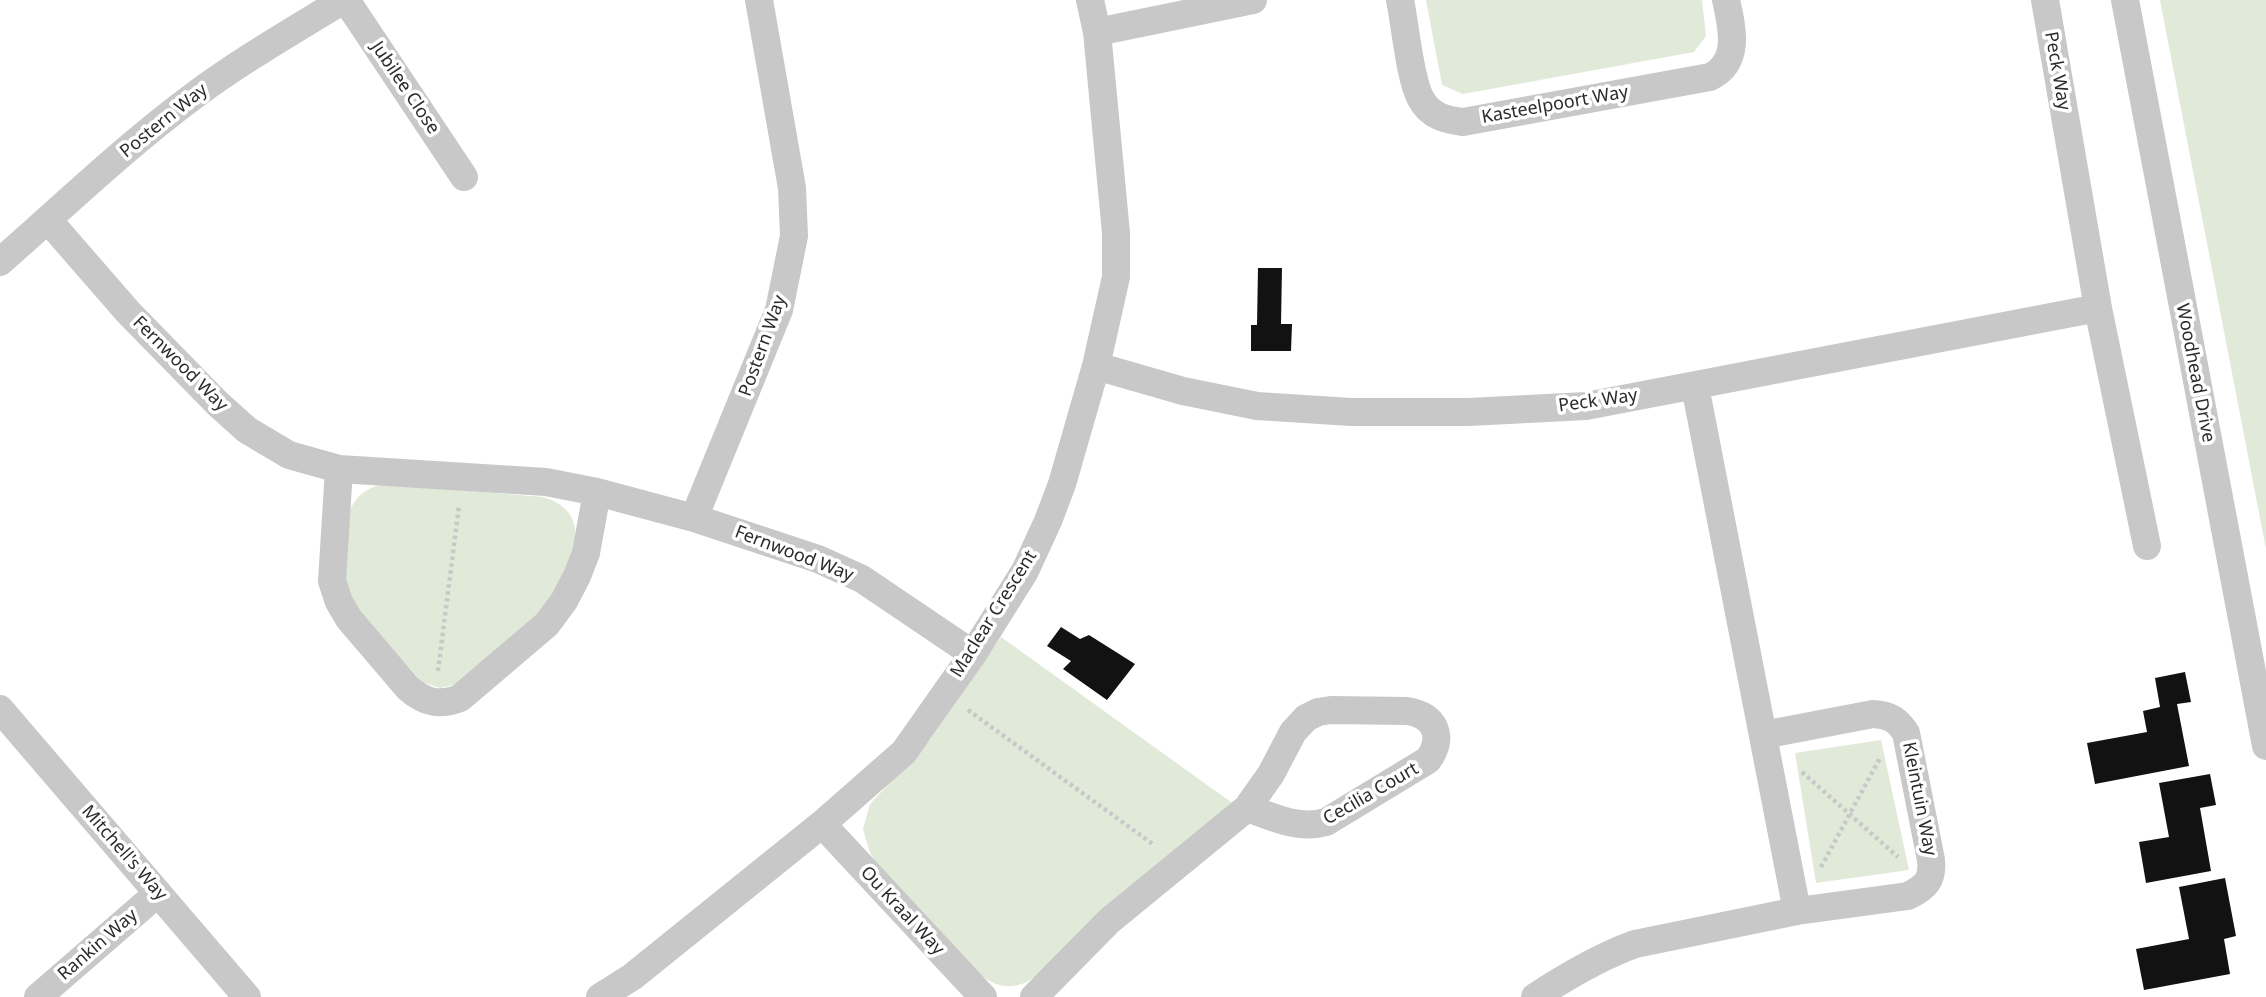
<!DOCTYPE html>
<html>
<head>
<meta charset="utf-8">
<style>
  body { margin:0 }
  canvas { display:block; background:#fff }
</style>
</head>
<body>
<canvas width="2266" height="997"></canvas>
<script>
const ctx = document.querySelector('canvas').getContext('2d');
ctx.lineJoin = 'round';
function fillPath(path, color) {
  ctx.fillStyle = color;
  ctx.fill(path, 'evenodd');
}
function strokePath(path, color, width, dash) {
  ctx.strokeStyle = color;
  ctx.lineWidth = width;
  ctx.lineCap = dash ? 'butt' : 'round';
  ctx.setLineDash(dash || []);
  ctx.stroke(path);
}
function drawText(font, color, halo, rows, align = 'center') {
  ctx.font = font + ' "Noto Sans",sans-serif';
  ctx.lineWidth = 7;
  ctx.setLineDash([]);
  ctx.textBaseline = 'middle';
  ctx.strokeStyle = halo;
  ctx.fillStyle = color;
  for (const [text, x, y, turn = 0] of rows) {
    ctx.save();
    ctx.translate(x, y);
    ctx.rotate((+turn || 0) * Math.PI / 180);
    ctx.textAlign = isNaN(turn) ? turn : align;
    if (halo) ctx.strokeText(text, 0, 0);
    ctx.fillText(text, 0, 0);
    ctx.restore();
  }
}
const green = new Path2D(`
  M1426 0H1702L1706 36 1694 52 1463 94 1442 85Z
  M2160 0H2266V549Z
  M386 484 543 497C559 502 573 511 575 529 578 551 551 601 536 617 513 641 483 662 458 684L440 688 422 682 357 609 345 582 349 512C357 494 368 487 386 484Z
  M1001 637 1235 805 1037 975C1019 990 999 990 981 975L877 864 870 853 863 829 870 804 930 740Z
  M1881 740 1909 870 1816 883 1795 753Z`);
const building = new Path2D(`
  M1258 268H1282L1281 324H1292L1291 351H1251V325H1257Z
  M1061 627 1080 639 1089 635 1135 664 1107 700 1063 669 1071 661 1047 646Z
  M2185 672 2191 702 2177 704 2189 766 2095 784 2087 743 2147 732 2143 711 2160 707 2155 678Z
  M2210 774 2216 805 2200 808 2211 871 2146 883 2139 842 2169 837 2159 783Z
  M2225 878 2236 936 2224 939 2230 974 2144 990 2136 949 2189 939 2179 887Z`);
const path = new Path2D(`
  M438 671 459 506
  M968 710 1154 845
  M1802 772 1898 857
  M1821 867 1880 758`);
const minor = new Path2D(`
  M346 0 464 177
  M1400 0C1405 23 1410 81 1421 99 1430 116 1446 120 1463 122L1710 77C1741 62 1732 27 1726 0
  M2045 0 2098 308 2147 546
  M2125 0 2266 746
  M1097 32 1253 0
  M48 220 128 312 218 404 247 430 289 455 339 469 546 482 597 492 694 518 818 559 862 579 973 654
  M0 262C64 206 126 146 195 95 242 60 293 31 343 0
  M1096 366 1183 391 1257 406 1351 412H1469L1586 406 2098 308
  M1695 386 1797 911
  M339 469 332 581 339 602 349 619 408 688C425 703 440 706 460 698L547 624 564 601 577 576 586 553 597 492
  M694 518 779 310 794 236 792 188 759 0
  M0 709 247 997
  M822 824 983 997
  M38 997 158 893
  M600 997 632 977 822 824 904 752 973 654 1025 571 1048 521 1062 484 1096 366 1116 277V233L1097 32 1090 0
  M1034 997 1109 921 1247 808 1271 774 1293 732 1306 718 1318 712 1331 710 1407 711C1435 715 1445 737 1428 760L1326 822C1298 830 1273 817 1247 808
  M1535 997C1567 976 1599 957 1635 944L1797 911 1908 896C1926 887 1933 880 1931 860L1906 733C1897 719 1889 715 1873 714L1763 735`);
const streetNames = [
  ["Peck Way",2057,71,80],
  ["Jubilee Close",405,88,56],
  ["Kasteelpoort Way",1555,105,-10],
  ["Postern Way",164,121,-39],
  ["Postern Way",763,346,-70],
  ["Fernwood Way",180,364,45],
  ["Woodhead Drive",2195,373,79],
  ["Peck Way",1598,401,-8],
  ["Fernwood Way",794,554,21],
  ["Maclear Crescent",994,614,-58],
  ["Cecilia Court",1371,794,-30],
  ["Kleintuin Way",1919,799,79],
  ["Mitchell's Way",124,853,49],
  ["Ou Kraal Way",902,911,47],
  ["Rankin Way",98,945,-41]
];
fillPath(green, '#e1e9d9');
fillPath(building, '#121212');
strokePath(path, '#c8c8c8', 4.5, [3.5, 3.5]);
strokePath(minor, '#c8c8c8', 28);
drawText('18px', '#2b2b2b', '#fff', streetNames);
</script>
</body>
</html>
